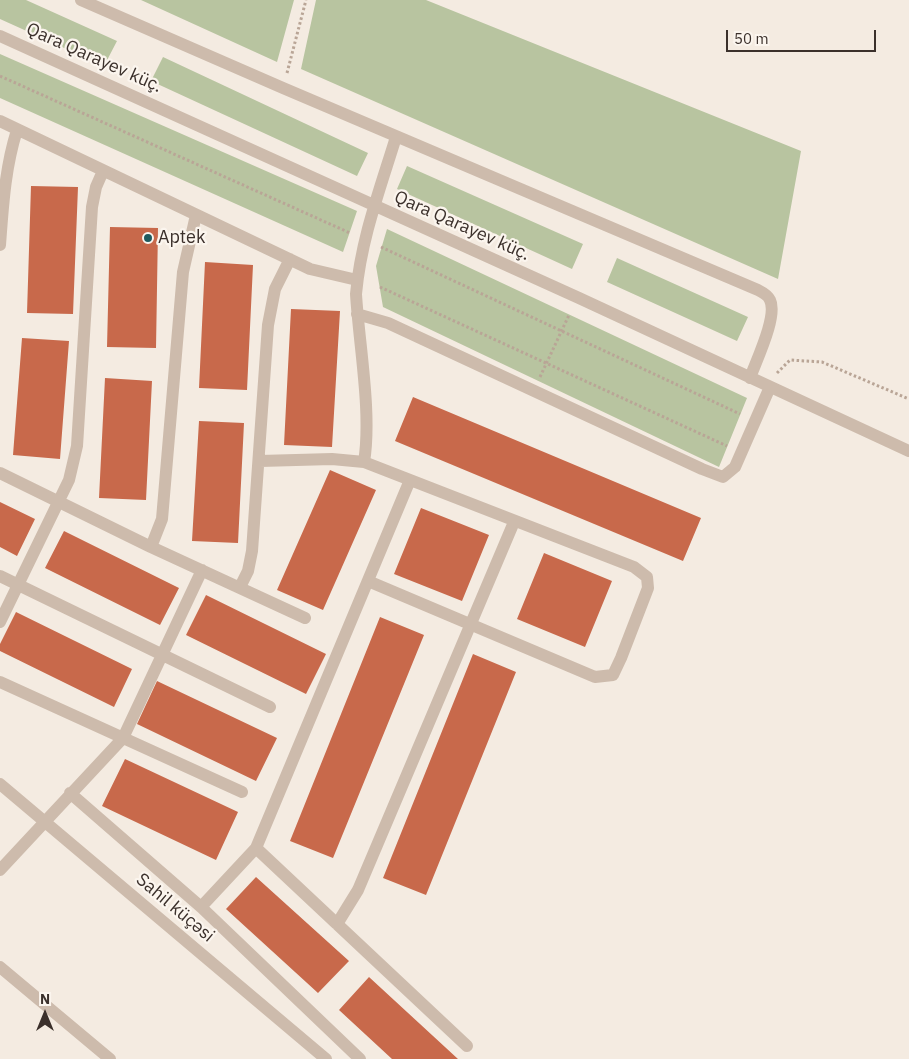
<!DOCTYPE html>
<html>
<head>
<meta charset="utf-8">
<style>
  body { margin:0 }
  #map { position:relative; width:909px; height:1059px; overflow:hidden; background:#f4ebe1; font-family:"IBM Plex Sans",sans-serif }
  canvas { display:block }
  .north { position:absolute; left:20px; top:989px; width:50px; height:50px; -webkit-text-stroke:4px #fbf5ee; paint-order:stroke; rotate:0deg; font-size:14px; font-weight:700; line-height:20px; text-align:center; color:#3b302b }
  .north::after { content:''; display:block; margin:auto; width:18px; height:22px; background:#3b302b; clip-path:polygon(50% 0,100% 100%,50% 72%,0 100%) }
  .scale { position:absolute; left:726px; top:30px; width:150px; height:22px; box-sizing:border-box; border:2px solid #3b302b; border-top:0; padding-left:6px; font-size:15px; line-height:18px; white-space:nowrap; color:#3b302b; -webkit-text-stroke:4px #fbf5ee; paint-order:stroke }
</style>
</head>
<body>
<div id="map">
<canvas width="909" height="1059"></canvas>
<div class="north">N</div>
<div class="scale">50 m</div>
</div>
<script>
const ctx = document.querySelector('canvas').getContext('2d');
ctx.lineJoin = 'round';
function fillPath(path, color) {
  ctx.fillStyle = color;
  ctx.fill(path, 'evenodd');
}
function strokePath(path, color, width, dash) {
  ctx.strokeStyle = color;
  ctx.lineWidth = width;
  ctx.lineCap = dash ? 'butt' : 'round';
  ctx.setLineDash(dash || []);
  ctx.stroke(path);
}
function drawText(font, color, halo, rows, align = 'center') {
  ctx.font = font + ' "IBM Plex Sans",sans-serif';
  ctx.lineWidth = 4.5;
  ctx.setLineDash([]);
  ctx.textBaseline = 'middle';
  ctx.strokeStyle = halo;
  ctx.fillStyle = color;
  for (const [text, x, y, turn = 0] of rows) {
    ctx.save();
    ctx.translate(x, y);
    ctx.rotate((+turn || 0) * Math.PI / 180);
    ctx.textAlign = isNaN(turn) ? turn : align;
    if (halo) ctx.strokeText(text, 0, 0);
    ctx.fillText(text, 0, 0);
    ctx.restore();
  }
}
const green = new Path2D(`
  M0 0H26L117 41 104 66 0 19Z
  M141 0H294L277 62Z
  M316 0H426L801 151 778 279 301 69Z
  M0 54 357 211 343 252 0 98Z
  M163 57 368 153 357 176 151 81Z
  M407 166 583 244 572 269 397 189Z
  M387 229 747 398 719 467 383 307 376 266Z
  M617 258 748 317 737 341 607 282Z`);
const building = new Path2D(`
  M31 186 78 187 73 314 27 313Z
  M110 227 158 228 156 348 107 347Z
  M205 262 253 265 247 390 199 388Z
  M291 309 340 311 332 447 284 445Z
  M22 338 69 341 60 459 13 455Z
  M105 378 152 381 146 500 99 498Z
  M413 397 701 518 683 561 395 441Z
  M199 421 244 423 238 543 192 541Z
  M330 470 376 490 323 610 277 590Z
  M0 502 35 519 17 556 0 547Z
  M421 508 489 535 462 601 394 574Z
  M64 531 179 588 160 625 45 568Z
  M544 553 612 581 585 647 517 619Z
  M206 595 326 654 306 694 186 635Z
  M16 612 132 669 114 707 0 651V644Z
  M380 617 424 635 333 858 290 841Z
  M473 654 516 672 426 895 383 878Z
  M157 681 277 738 256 781 137 724Z
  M125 759 238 812 216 860 102 806Z
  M256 877 349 961 318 993 226 909Z
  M369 977 458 1059H392L339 1010Z`);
const path = new Path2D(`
  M287 73 306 0
  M0 76 350 233
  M381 247 740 414
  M380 287 727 446
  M777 373 790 360 822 362 909 399
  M540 377 569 315`);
const minor = new Path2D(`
  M81 0 283 88 758 290C762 292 768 295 770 300 778 316 756 361 750 378
  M0 36 579 298 909 451
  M0 121 310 269 357 280
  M0 245C3 205 5 168 17 130
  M357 314 388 323 702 469 723 477 735 467 770 387
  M260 461 332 459 364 462 634 567 647 577 648 588 621 658 613 675 595 677 368 581
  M364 462C372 413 359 345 356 294 361 239 380 189 396 137
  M0 473 151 547 305 618
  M151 547 162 519 183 272 196 215
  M0 576 270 707
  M240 587 248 571 252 551 268 325 275 289 290 259
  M0 622 69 480 77 446 92 207 96 187 103 171
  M0 682 242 792
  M0 784 326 1059
  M70 793 201 907 360 1059
  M256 848 467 1046
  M0 870 123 738 202 570
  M201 907 256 848 410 480
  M337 924 358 890 514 522
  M0 967 110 1059`);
const markers = [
  [148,238,5,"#1f5a5e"]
];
const streetNames = [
  ["Qara Qarayev küç.",94,58,24],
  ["Qara Qarayev küç.",462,226,24],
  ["Sahil küçəsi",175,908,40]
];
const poiNames = [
  ["Aptek",158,238]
];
fillPath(green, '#b8c4a0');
fillPath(building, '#c8694b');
strokePath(path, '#b9a596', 3, [2.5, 2.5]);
strokePath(minor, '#cdbbac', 12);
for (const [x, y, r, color] of markers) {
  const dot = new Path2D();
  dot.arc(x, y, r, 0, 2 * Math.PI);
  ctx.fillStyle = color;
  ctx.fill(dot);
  strokePath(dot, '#fbf5ee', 2);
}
drawText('18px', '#3b302b', '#fbf5ee', streetNames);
drawText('18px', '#3b302b', '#fbf5ee', poiNames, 'left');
</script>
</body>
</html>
